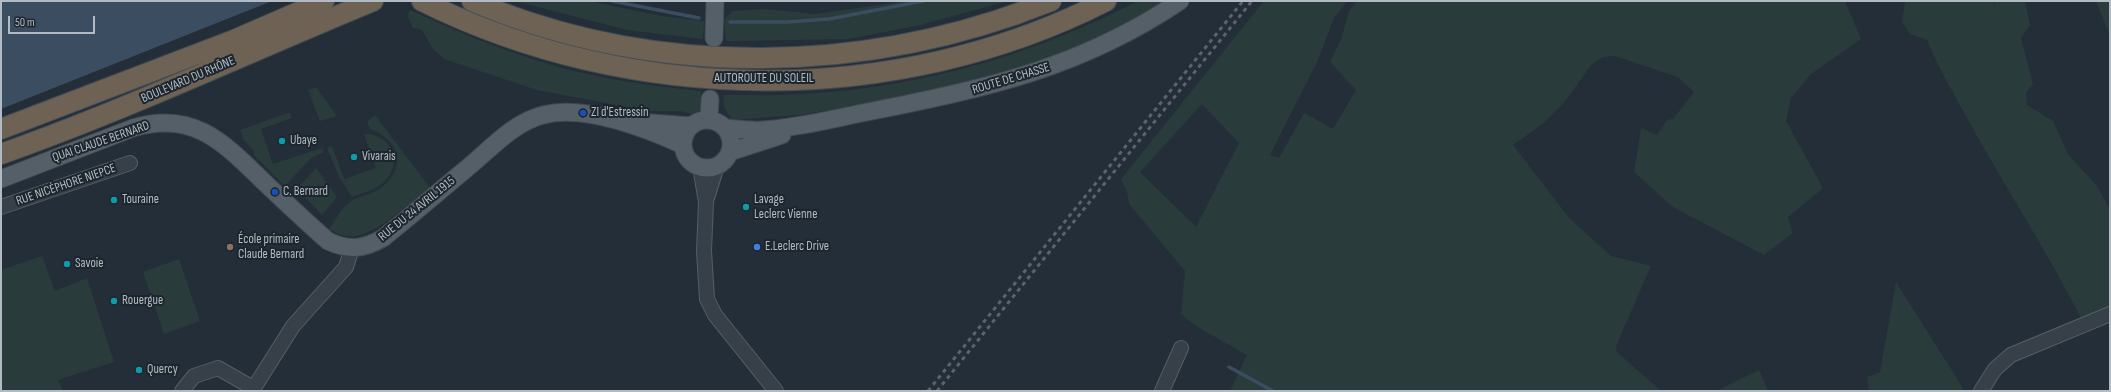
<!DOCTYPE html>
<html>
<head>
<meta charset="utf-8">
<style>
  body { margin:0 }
  #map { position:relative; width:2111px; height:392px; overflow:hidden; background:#242e38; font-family:"Sofia Sans Condensed",sans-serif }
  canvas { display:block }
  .frame { position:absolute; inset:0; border:2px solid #b2bbc4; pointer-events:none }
  .scale { position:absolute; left:8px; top:16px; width:87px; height:18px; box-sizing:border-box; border:2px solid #b2bbc4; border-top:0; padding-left:5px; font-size:12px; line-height:14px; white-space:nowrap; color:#b2bbc4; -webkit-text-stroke:3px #1d252d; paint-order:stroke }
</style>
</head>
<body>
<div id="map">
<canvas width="2111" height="392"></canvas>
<div class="frame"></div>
<div class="scale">50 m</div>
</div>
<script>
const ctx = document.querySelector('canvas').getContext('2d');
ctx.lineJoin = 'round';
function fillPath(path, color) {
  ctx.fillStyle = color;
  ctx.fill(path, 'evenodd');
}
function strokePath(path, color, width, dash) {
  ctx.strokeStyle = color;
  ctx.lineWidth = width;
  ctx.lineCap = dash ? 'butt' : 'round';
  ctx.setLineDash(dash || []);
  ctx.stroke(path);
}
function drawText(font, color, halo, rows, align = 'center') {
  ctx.font = font + ' "Sofia Sans Condensed",sans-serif';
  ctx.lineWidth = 4;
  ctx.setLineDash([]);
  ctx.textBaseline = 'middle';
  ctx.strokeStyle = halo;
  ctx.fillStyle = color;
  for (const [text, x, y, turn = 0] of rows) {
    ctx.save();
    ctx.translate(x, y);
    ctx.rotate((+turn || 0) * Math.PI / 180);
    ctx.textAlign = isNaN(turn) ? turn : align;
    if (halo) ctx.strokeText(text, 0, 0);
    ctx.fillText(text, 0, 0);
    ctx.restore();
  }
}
const green = new Path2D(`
  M515 1H589L661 16 704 21 703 39 627 30Z
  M906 1H1008L920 25 849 39 726 41 724 20 733 11 764 9 816 14Z
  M1138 1H1168L1102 38 1048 61 901 99 798 115 732 120 724 107 723 95C754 95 785 96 817 93 930 85 1037 53 1138 1Z
  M1264 1H1347L1334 18 1317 62 1270 155 1279 158 1304 113 1333 129 1356 90 1330 62 1341 40 1349 11 1357 1H1845L1861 39 1811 74 1791 98 1786 121 1823 188 1788 217 1793 233 1764 255 1673 207 1634 172 1641 128 1657 135 1667 120 1673 119 1694 92 1678 77 1615 56 1603 57 1591 65 1564 103 1544 123 1513 145 1570 219 1611 256 1651 266 1616 346 1617 352 1661 391H1230L1247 355 1196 326 1181 314 1185 271 1129 204 1127 191 1121 179ZM1202 104 1239 143 1196 227 1140 172Z
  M1905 1H1992L1995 4 1996 1H2025L2030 25 2021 38 2033 84 2026 93 2027 105 2053 121 2068 154 2097 186 2110 210V311L2083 322C2048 252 2005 187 1967 118 1953 92 1938 67 1927 40L1910 34 1902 22Z
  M2096 1H2110V36Z
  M410 10C456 31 503 51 552 65 600 79 651 86 701 91L700 111 692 114 680 111H648L537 90 444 59 433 49 422 30 413 28 407 15Z
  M316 87 337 116 320 121 308 90Z
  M290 112 292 118 261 129 273 164 322 148 324 152 311 158 285 186 254 155V151L242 138 243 136 240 130Z
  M375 115 430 188C412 201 377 233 356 236 346 238 338 234 329 229 335 221 342 207 350 202 357 196 370 195 378 190 407 170 402 141 370 129L367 122Z
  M364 134C392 134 404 163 384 182 375 190 363 193 352 197L339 177 327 148 332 146 344 179 376 168Z
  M316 168 337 197 322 215 297 189Z
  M42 256 55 291 87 278 114 362 58 380 63 391H1V270Z
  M179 259 200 321 164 334 143 272Z
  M1896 282 1961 385 1964 391H1869L1867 377 1880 372Z
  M1759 370 1768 391H1716Z`);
const water = new Path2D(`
  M1 1H272L1 109Z`);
const stream = new Path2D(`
  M612 1 699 18
  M730 22H787L829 19 923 1
  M1229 367 1273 391`);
const minor = new Path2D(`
  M700 167 706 202 704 251 707 299 715 315 776 391
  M707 198 717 166
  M1 207 130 163
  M182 391 194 376 218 368 253 388
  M252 391 293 326 346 267 352 248
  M1162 391 1181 348
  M1981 391 1995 369 2011 355 2110 314`);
const major = new Path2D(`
  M714 38 715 1
  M683 144a24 24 0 1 1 48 0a24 24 0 1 1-48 0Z
  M709 120 710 99
  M639 122 691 126
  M725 128C737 129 750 131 762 130 798 128 836 118 872 111 986 89 1082 67 1180 1
  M730 152 782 135
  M1 179 133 128C193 110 223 142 263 181 284 201 306 222 328 241 349 251 364 249 383 238 413 214 442 189 472 164 493 146 515 122 543 115 585 104 645 128 683 145`);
const highway = new Path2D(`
  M422 1C633 106 896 108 1106 1
  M472 1C656 79 867 75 1051 1
  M1 129 234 40 324 1
  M1 154C128 109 249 52 373 1`);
const rail = new Path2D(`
  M928 391 1243 1
  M937 391 1252 1`);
const markers = [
  [583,113,4,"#1a4fb4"],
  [282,141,4,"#0f9aa8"],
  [354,157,4,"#0f9aa8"],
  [275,192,4,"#1a4fb4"],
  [114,200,4,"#0f9aa8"],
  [746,207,4,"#0f9aa8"],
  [230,247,4,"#8d6e63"],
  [757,247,4,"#3f7fe0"],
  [67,264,4,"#0f9aa8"],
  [114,301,4,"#0f9aa8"],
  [139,370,4,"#0f9aa8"]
];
const streetNames = [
  ["AUTOROUTE DU SOLEIL",764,79],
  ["ROUTE DE CHASSE",1011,79,-17],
  ["BOULEVARD DU RHÔNE",188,80,-23],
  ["QUAI CLAUDE BERNARD",101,142,-19],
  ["RUE NICÉPHORE NIEPCE",66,185,-19],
  ["RUE DU 24 AVRIL 1915",417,209,-39]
];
const poiNames = [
  ["ZI d'Estressin",591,113],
  ["Ubaye",290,141],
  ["Vivarais",362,157],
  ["C. Bernard",283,192],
  ["Touraine",122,200],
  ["Lavage",754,200],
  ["Leclerc Vienne",754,215],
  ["École primaire",238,240],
  ["Claude Bernard",238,255],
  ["E.Leclerc Drive",765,247],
  ["Savoie",75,264],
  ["Rouergue",122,301],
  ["Quercy",147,370]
];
fillPath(green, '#293c3b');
fillPath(water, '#3b4d60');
strokePath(stream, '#3b4d60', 3.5);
strokePath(minor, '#555e66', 16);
strokePath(major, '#414951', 19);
strokePath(highway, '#424b53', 22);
strokePath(minor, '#374049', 14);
strokePath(major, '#555f68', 17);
strokePath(highway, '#6e6255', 20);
strokePath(rail, '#5a646f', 3, [4, 4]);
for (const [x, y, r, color] of markers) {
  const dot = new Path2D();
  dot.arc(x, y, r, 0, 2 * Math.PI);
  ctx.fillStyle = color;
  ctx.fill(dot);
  strokePath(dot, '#1d252d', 1.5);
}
drawText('13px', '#b2bbc4', '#1d252d', streetNames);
drawText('13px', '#b2bbc4', '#1d252d', poiNames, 'left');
</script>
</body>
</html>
